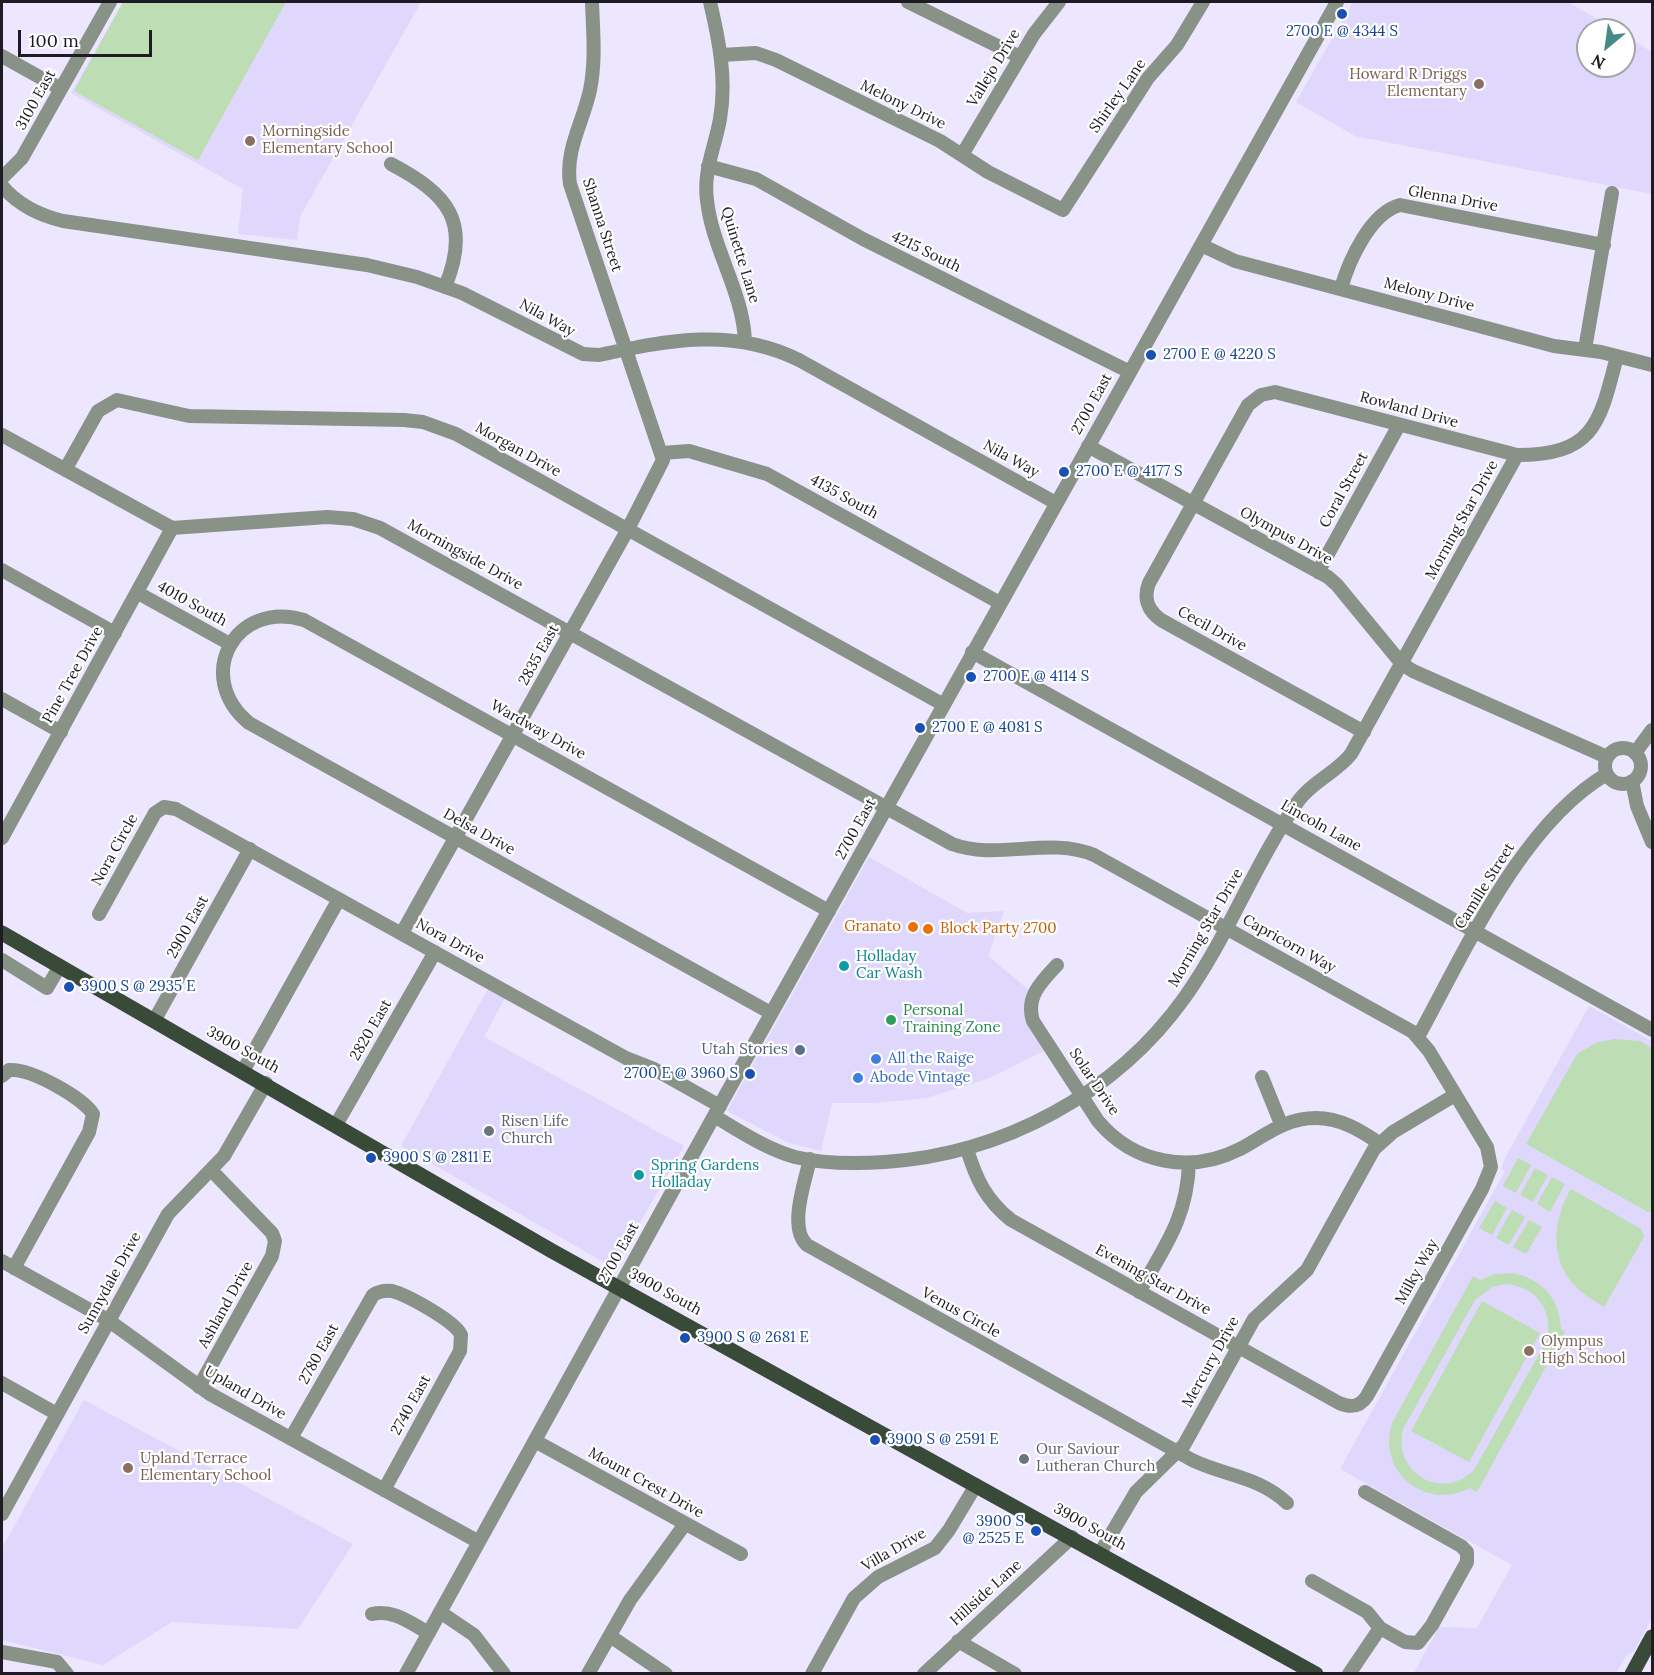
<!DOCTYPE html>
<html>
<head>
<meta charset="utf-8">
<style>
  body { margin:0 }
  #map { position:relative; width:1654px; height:1675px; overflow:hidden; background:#ece6fe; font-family:Lora,serif }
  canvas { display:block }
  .frame { position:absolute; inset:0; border:3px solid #1e1b25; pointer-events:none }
  .north { position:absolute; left:1576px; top:18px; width:60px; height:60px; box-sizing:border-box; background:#fff; border:2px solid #a5a4a8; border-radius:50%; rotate:209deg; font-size:16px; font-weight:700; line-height:24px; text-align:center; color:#1e1b25 }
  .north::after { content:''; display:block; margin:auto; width:21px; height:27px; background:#448b87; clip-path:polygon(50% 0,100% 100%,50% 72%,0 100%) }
  .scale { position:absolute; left:18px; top:30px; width:134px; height:27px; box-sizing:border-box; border:3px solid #1e1b25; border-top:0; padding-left:8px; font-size:18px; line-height:21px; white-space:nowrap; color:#1e1b25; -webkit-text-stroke:4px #fff; paint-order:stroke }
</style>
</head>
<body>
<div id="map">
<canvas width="1654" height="1675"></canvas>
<div class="frame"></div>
<div class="north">N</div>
<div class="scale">100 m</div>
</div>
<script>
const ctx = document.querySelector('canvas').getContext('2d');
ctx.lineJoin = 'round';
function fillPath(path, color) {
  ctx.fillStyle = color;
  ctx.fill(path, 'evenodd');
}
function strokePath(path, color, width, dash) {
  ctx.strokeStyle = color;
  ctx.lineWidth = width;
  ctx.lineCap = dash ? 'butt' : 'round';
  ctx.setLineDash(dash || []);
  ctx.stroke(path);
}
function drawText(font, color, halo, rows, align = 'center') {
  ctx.font = font + ' Lora,serif';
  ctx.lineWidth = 4.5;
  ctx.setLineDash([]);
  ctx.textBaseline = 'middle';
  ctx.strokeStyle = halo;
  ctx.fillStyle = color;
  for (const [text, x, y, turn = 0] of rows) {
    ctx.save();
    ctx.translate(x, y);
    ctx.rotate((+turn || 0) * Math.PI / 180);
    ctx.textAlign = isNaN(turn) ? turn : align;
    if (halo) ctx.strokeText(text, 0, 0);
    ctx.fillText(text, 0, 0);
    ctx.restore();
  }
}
const built = new Path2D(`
  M123 2H421L300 217 297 240 238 234 243 189 71 93Z
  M1353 2H1568L1616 30H1588V66H1624V35L1652 52V194L1355 136 1296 102Z
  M869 857 967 913 1004 911 988 956 1029 990 1046 1050 987 1079 926 1098 874 1103H832L821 1151 789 1143 727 1111Z
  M489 987 506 996 484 1037 684 1146 614 1268 401 1146Z
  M1589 1006 1652 1041V1618L1634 1651 1626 1656 1616 1673H1414L1439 1627 1477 1628 1512 1565 1340 1469 1505 1171 1501 1169 1506 1156Z
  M84 1400 353 1544 298 1629 172 1622 103 1665 2 1640V1548Z`);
const green = new Path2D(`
  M123 2H286L198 160 74 91Z
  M1615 1039 1640 1041 1652 1048V1211L1648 1212 1526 1144 1577 1054 1598 1042Z
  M1518 1158 1531 1165 1516 1193 1503 1186Z
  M1535 1168 1548 1175 1533 1202 1520 1195Z
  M1552 1177 1565 1184 1550 1212 1537 1204Z
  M1571 1189 1641 1229 1644 1237 1604 1307C1594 1300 1582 1294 1574 1285 1549 1258 1553 1218 1571 1189Z
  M1495 1201 1507 1208 1492 1235 1479 1228Z
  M1512 1210 1525 1217 1509 1245 1496 1238Z
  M1529 1220 1542 1227 1526 1254 1513 1247Z
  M1511 1273C1542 1278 1560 1299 1561 1329L1565 1332 1477 1492 1470 1488C1425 1511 1377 1472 1392 1423L1473 1276 1480 1280 1495 1274ZM1506 1284C1536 1286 1554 1311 1547 1340L1474 1470C1442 1502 1392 1473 1403 1429L1475 1300 1492 1287Z
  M1482 1301 1540 1333 1469 1462 1411 1431Z`);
const minor = new Path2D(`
  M710 2C719 40 727 80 720 119 715 147 703 171 707 200 712 248 743 292 745 341
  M908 2 1020 57
  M721 55 756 53 776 60 940 141 988 172 1063 210 1148 78 1177 45 1203 2
  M2 56 61 89
  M962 155 1034 34 1059 2
  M391 164C448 194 472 222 445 287
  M708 166 756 179 863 239 1130 372
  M2 178 22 158 110 2
  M2 186C18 205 38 215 63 221L367 265 417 277 462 293 583 354 599 355C668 340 733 327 799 360L1056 503
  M1201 245 1235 261 1554 346 1601 352 1652 365
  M1341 288C1349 261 1370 213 1400 205L1604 245
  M1585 349 1612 193
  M2 435 172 528 327 517 353 519 380 528 952 844C998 861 1049 836 1094 855L1413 1032 1429 1051 1487 1147 1491 1167 1482 1189 1367 1396C1360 1407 1351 1408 1339 1403L1011 1220C986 1200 976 1179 967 1149
  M1088 446 1328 577 1337 585 1402 664 1413 671 1607 757
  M662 453 689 451 767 474 1000 603
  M65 470 98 411 117 400 189 416 404 420 423 422 456 434 944 705
  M2 570 115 633
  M1318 572 1399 425
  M138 593 230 644
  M972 652 1652 1030
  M2 699 61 732
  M1364 732 1161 620C1148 611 1143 598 1149 583L1248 405 1261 395 1275 392 1517 455C1595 455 1600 422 1617 356
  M1605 766a18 18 0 1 1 36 0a18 18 0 1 1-36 0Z
  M1635 753 1652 730
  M1632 781 1637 806 1652 842
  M2 838 172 528
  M99 914 155 813 164 807 176 809 626 1058 654 1069 720 1106
  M402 933 628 529 663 460 570 184C565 149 583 123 590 90 596 61 593 31 592 2
  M2 960 47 988 60 966
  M1057 965C1042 981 1025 997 1033 1021L1098 1121C1134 1164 1191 1174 1240 1149 1266 1135 1285 1118 1316 1118 1340 1118 1360 1130 1379 1143
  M771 1013 249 723C193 677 235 599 304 620L829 911
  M154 1021 250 849
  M1418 1037C1464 953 1522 823 1607 774
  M243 1071 339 899
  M2 1076 9 1070C30 1068 82 1097 93 1114L89 1132 14 1268
  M1262 1077 1281 1124
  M714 1116C740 1131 766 1149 795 1157 824 1164 856 1164 885 1162 1003 1154 1116 1094 1185 997 1229 935 1255 862 1299 800 1313 781 1336 773 1351 754L1517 455
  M336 1125 435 952
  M810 1159C805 1182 788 1228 807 1245L1192 1460C1225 1476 1258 1476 1287 1503
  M2 1261 108 1320 210 1394 479 1542
  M1139 1292C1165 1246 1187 1218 1189 1163
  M2 1383 57 1414
  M199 1387 272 1256 275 1241 272 1233 212 1171
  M291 1438 373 1295C379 1291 385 1290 392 1291 407 1295 455 1321 461 1335L460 1351 384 1490
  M535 1441 741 1554
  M2 1514 168 1214 224 1156 266 1083
  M1100 1553 1136 1492 1184 1445 1254 1319 1307 1270 1374 1149 1393 1132 1455 1095
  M1312 1581 1367 1612 1380 1628 1405 1642 1418 1643 1432 1625 1467 1562V1552L1461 1546 1365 1492
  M440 1612 474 1635 504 1674
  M372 1614C393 1609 410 1623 429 1633
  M610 1636 666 1674
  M958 1641 1015 1674
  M2 1652 57 1662 67 1674
  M406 1674 714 1116 1337 2
  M588 1674 630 1600 685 1524
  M812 1674 854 1598 878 1577 935 1548 949 1530 976 1485
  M924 1674 1072 1537
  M1349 1674 1380 1628`);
const major = new Path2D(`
  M2 933 552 1251 1316 1674
  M1632 1674 1652 1637`);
const markers = [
  [1342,14,6,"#1a4fb4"],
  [1479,84,6,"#8d6e63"],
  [250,141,6,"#8d6e63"],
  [1151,355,6,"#1a4fb4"],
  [1064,472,6,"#1a4fb4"],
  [971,677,6,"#1a4fb4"],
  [920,728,6,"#1a4fb4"],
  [913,927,6,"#e8710a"],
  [928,929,6,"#e8710a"],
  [844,966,6,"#0f9aa8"],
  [69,987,6,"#1a4fb4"],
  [891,1020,6,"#2e9e5b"],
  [800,1050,6,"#5c6f8a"],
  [876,1059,6,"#3f7fe0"],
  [750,1074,6,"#1a4fb4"],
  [858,1078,6,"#3f7fe0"],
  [489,1131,6,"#6b7280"],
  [371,1158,6,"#1a4fb4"],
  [639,1175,6,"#0f9aa8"],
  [685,1338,6,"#1a4fb4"],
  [1529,1351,6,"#8d6e63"],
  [875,1440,6,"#1a4fb4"],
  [1024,1459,6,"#6b7280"],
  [128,1468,6,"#8d6e63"],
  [1036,1531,6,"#1a4fb4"]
];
const transitNames = [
  ["2700 E @ 4344 S",1342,32,"center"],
  ["2700 E @ 4220 S",1163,355],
  ["2700 E @ 4177 S",1076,472],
  ["2700 E @ 4114 S",983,677],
  ["2700 E @ 4081 S",932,728],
  ["3900 S @ 2935 E",81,987],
  ["2700 E @ 3960 S",738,1074,"right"],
  ["3900 S @ 2811 E",383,1158],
  ["3900 S @ 2681 E",697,1338],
  ["3900 S @ 2591 E",887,1440],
  ["3900 S",1024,1522,"right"],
  ["@ 2525 E",1024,1539,"right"]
];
const streetNames = [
  ["Vallejo Drive",994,68,-59],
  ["Shirley Lane",1118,96,-55],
  ["3100 East",36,100,-61],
  ["Melony Drive",903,105,26],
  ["Glenna Drive",1453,199,10],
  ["Shanna Street",602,225,72],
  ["4215 South",926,252,26],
  ["Quinette Lane",740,255,73],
  ["Melony Drive",1429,295,15],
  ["Nila Way",547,318,29],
  ["2700 East",1092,404,-61],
  ["Rowland Drive",1409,410,15],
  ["Morgan Drive",518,450,29],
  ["Nila Way",1011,459,29],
  ["Coral Street",1344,490,-61],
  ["4135 South",844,497,29],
  ["Morning Star Drive",1462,520,-61],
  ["Olympus Drive",1286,536,29],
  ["Morningside Drive",465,555,29],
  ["4010 South",192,604,29],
  ["Cecil Drive",1212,629,29],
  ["2835 East",539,655,-61],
  ["Pine Tree Drive",73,675,-61],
  ["Wardway Drive",538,730,29],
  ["Lincoln Lane",1321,826,29],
  ["2700 East",856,829,-61],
  ["Delsa Drive",479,832,29],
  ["Nora Circle",115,850,-61],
  ["Camille Street",1485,886,-58],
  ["2900 East",188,927,-61],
  ["Morning Star Drive",1206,928,-60],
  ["Nora Drive",450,941,29],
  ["Capricorn Way",1289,944,29],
  ["2820 East",371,1030,-60],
  ["3900 South",243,1050,29],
  ["Solar Drive",1094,1082,56],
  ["2700 East",619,1253,-61],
  ["Milky Way",1417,1272,-61],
  ["Evening Star Drive",1153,1280,29],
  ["Sunnydale Drive",110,1283,-61],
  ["3900 South",665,1292,29],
  ["Ashland Drive",226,1305,-61],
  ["Venus Circle",961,1313,29],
  ["2780 East",319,1354,-61],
  ["Mercury Drive",1211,1362,-61],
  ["Upland Drive",245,1393,30],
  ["2740 East",411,1405,-61],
  ["Mount Crest Drive",646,1483,29],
  ["3900 South",1090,1527,29],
  ["Villa Drive",894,1550,-30],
  ["Hillside Lane",986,1593,-42]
];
const educationNames = [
  ["Howard R Driggs",1467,75,"right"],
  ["Elementary",1467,92,"right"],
  ["Morningside",262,132],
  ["Elementary School",262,149],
  ["Olympus",1541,1342],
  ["High School",1541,1359],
  ["Upland Terrace",140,1459],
  ["Elementary School",140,1476]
];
const foodNames = [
  ["Granato",901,927],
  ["Block Party 2700",940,929,"left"]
];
const cultureNames = [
  ["Holladay",856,957],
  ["Car Wash",856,974],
  ["Spring Gardens",651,1166],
  ["Holladay",651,1183]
];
const leisureNames = [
  ["Personal",903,1011],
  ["Training Zone",903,1028]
];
const serviceNames = [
  ["Utah Stories",788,1050]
];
const shopNames = [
  ["All the Raige",888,1059],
  ["Abode Vintage",870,1078]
];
const worshipNames = [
  ["Risen Life",501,1122],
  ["Church",501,1139],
  ["Our Saviour",1036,1450],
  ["Lutheran Church",1036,1467]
];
fillPath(built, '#e0d7fc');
fillPath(green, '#bdddb5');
strokePath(minor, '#889287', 14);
strokePath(major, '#3a4a39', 15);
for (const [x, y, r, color] of markers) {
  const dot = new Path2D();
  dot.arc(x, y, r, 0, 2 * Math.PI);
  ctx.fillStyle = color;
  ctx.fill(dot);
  strokePath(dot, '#fff', 2);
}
drawText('15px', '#164399', '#fff', transitNames, 'left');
drawText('15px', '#1e1b25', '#fff', streetNames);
drawText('15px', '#785e54', '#fff', educationNames, 'left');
drawText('15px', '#c56008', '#fff', foodNames, 'right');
drawText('15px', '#0d838f', '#fff', cultureNames, 'left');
drawText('15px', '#27864d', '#fff', leisureNames, 'left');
drawText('15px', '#4e5e75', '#fff', serviceNames, 'right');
drawText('15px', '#366cbe', '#fff', shopNames, 'left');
drawText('15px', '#5b616d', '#fff', worshipNames, 'left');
</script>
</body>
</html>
